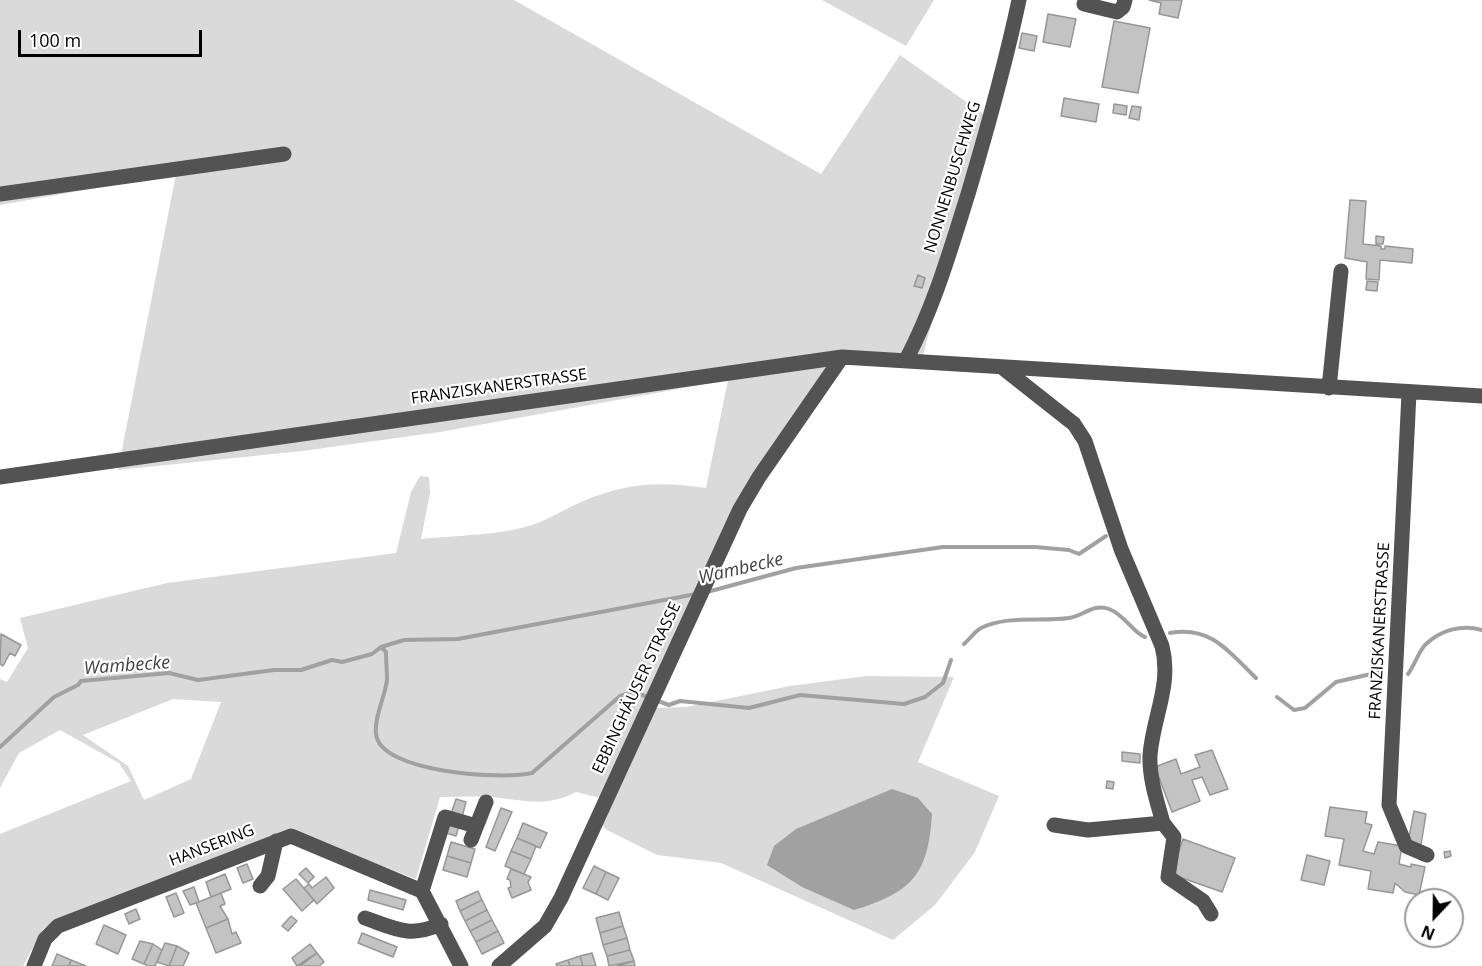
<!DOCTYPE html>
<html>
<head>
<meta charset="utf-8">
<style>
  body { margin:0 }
  #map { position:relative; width:1482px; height:966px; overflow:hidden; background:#fff; font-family:"Open Sans",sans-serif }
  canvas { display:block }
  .north { position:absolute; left:1404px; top:888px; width:60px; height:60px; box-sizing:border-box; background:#fff; border:2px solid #999; border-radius:50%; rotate:202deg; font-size:16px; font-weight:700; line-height:24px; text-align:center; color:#000 }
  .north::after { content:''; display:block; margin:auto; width:21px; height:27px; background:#000; clip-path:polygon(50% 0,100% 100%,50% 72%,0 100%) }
  .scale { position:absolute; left:18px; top:30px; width:184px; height:27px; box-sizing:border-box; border:3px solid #000; border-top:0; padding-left:8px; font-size:18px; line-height:21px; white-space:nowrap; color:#000; -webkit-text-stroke:4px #fff; paint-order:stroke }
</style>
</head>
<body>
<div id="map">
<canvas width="1482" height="966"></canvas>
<div class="north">N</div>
<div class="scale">100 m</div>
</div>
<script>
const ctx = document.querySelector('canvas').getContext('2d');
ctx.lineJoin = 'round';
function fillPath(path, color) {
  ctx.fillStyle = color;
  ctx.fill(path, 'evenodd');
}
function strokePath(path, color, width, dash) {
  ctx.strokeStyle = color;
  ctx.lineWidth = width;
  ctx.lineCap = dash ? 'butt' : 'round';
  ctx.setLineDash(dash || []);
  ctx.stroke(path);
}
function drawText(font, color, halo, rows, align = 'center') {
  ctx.font = font + ' "Open Sans",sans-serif';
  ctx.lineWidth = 4.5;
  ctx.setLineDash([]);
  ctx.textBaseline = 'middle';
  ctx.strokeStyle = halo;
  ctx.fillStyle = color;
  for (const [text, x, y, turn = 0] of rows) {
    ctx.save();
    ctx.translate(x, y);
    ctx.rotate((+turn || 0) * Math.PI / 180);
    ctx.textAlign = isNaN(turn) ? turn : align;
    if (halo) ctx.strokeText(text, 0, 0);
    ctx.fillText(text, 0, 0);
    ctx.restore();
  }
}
const green = new Path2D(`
  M0 0H514L821 174 900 55 996 123 935 309 923 356 844 364 750 498 652 708 687 707 790 686 867 676 954 677 918 762 999 796 975 852 935 905 893 940 721 863 657 855 605 829 601 822 608 800 576 792C546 808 524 800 492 797 475 796 457 797 440 797L416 879 287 830 56 920 43 929 23 966H0V834L131 781 119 763 60 730 19 753 0 788V679L7 682 28 648 20 618 167 583 396 553 411 492 420 476 429 477 430 493 421 539C458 535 499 536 535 524 551 518 565 509 581 502 625 483 659 481 706 488L728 380 440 432 302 451 118 470 176 174 0 205ZM173 699 221 702 191 779 144 800 128 766 83 735Z
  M822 0H934L906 46Z`);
const water = new Path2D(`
  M892 789 918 798 932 814C928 875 912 892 854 910L802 887 767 865 774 846 796 829Z`);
const stream = new Path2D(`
  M707 592 796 568 943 547H1035L1069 550 1079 554 1106 536
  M1170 633C1211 626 1228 651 1256 678
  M964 644C970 639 975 631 981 628 1007 615 1042 622 1069 618 1083 616 1094 603 1109 609 1125 615 1133 633 1145 637
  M381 647 386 652C386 661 387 671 387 680 385 697 374 717 376 734 380 773 503 780 532 773L620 696 632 692 648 697
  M1408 674C1414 666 1418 653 1425 645 1440 630 1462 624 1482 630
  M1277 697 1294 710 1305 708 1336 682 1380 672
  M655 700 669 705 680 701 749 708 800 695 904 704 925 697 943 683 951 660
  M0 747 54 697 78 685 81 681 169 673 198 680 274 670H301L332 660 342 662 372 654 381 647 404 640 458 639 696 594`);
const building = new Path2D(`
  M1149 0H1182L1178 18 1159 14 1161 3Z
  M1048 14 1076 19 1070 47 1043 42Z
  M1114 21 1150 28 1138 93 1102 87Z
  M1022 33 1037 36 1034 51 1019 48Z
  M1064 98 1099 104 1096 122 1061 116Z
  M1114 104 1127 106 1126 115 1113 113Z
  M1132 106 1141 107 1139 120 1129 118Z
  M1350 200 1366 201 1363 244 1381 246V249H1385V246L1413 249 1412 263 1380 260 1379 280 1366 279 1367 262 1345 258Z
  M1376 236 1384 237 1383 244H1376Z
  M918 275 925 278 922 288 914 286Z
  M1367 281 1378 282 1377 291 1366 290Z
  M1 634 21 645 15 656 10 653 3 666 0 664Z
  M1212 750 1228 789 1210 795 1202 777 1192 780 1200 801 1172 812 1155 767 1176 759 1181 774 1200 767 1195 755Z
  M1122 752 1140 754V763L1122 761Z
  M1107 781 1114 782 1113 789 1106 788Z
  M456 799 466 802 462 817 451 814Z
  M1330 807 1367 812 1365 823 1372 825 1363 851 1374 854 1378 842 1402 846 1399 864 1411 867V864L1425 867 1419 895 1405 892 1395 883 1393 893 1368 889 1371 871 1339 865 1344 839 1325 836Z
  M501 808 512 812 495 851 486 847Z
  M1414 811 1426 814 1421 845 1408 843Z
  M449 823 459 826 456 836 446 833Z
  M523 823 547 833 540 848 517 838Z
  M517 838 536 846 531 859 511 851Z
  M1183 839 1235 858 1222 892 1171 874Z
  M451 842 475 849 471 863 447 856Z
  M511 851 531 859 524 874 505 866Z
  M1450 851 1451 856 1445 858 1444 852Z
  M1307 855 1330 861 1324 885 1301 880Z
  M447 856 471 863 467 877 443 870Z
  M247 864 253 879 243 883 237 868Z
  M594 866 606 872 596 894 583 888Z
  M306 868 314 877 308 883 299 874Z
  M511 869 531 877 528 882 531 890 512 898 508 888 511 887 510 880 507 879Z
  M606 872 619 878 608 900 596 894Z
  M225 874 231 889 211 897 206 882Z
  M326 877 334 888 317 904 304 888 309 884 312 888Z
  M296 879 314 900 302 911 283 889Z
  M194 887 199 902 190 905 183 891Z
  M370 890 406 900 403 910 368 900Z
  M478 891 482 900 460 911 456 901Z
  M176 893 184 913 174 917 166 897Z
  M221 893 225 904 220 906 228 919 206 928 196 903Z
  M482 900 487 910 465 921 460 911Z
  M136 909 140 919 129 924 125 914Z
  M487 910 492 920 470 931 465 921Z
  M619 912 623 926 600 933 596 918Z
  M291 916 297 921 288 931 282 926Z
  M228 919 232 934 236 932 241 943 216 953 206 928Z
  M492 920 498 931 476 942 470 931Z
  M104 925 126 935 118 954 96 944Z
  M623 926 627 938 603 945 600 933Z
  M498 931 504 943 482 954 476 942Z
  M362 933 397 947 393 957 358 943Z
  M627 938 630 950 607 956 603 945Z
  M140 941 153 944 144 964 132 959Z
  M165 943 177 946 169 966 157 962Z
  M153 944 162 950 155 966H148L144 964Z
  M310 944 317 953 297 966 292 958Z
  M177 946 189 953 183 966H169Z
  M630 950 634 961 609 966 607 956Z
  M317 953 324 962 319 966H300Z
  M592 953 596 966H583L580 956Z
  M57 954 71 960 69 966H52Z
  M580 956 583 966H570L568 960Z
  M71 960 86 966H69Z
  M568 960 570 966H557L556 964Z
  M634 961 635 966H617Z`);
const minor = new Path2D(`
  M1084 4 1117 12 1123 7 1125 0
  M0 194 284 154
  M906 360C934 307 950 251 968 194 987 130 1005 66 1019 0
  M1003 368 1074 424 1085 441 1121 549 1162 646C1172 685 1153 717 1150 755 1149 778 1157 801 1163 823L1088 830 1054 825
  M1329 388 1341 271
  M1409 393 1389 805 1406 846 1427 855
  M0 477 842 357 1482 396
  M1163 823 1174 837 1168 877 1203 901 1211 914
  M471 840 486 802
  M260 886 268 876 276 841
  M422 891 445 817 476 826
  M365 918C396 929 410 938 441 924
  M34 966 45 939 58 926 291 836 422 891 461 966
  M499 966 545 926 561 898 740 509 759 477 842 357`);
const streetNames = [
  ["NONNENBUSCHWEG",953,177,-73],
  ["FRANZISKANERSTRASSE",499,387,-8],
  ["FRANZISKANERSTRASSE",1380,631,-87],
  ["EBBINGHÄUSER STRASSE",637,688,-65],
  ["HANSERING",212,846,-21]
];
const waterNames = [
  ["Wambecke",741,569,-13],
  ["Wambecke",127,666,-4]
];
fillPath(green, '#dadada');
fillPath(water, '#a1a1a1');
strokePath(stream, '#a1a1a1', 4);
fillPath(building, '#c3c3c3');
strokePath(building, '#979797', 1.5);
strokePath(minor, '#535353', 15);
drawText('16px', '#000', '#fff', streetNames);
drawText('italic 18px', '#424242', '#fff', waterNames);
</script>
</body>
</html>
